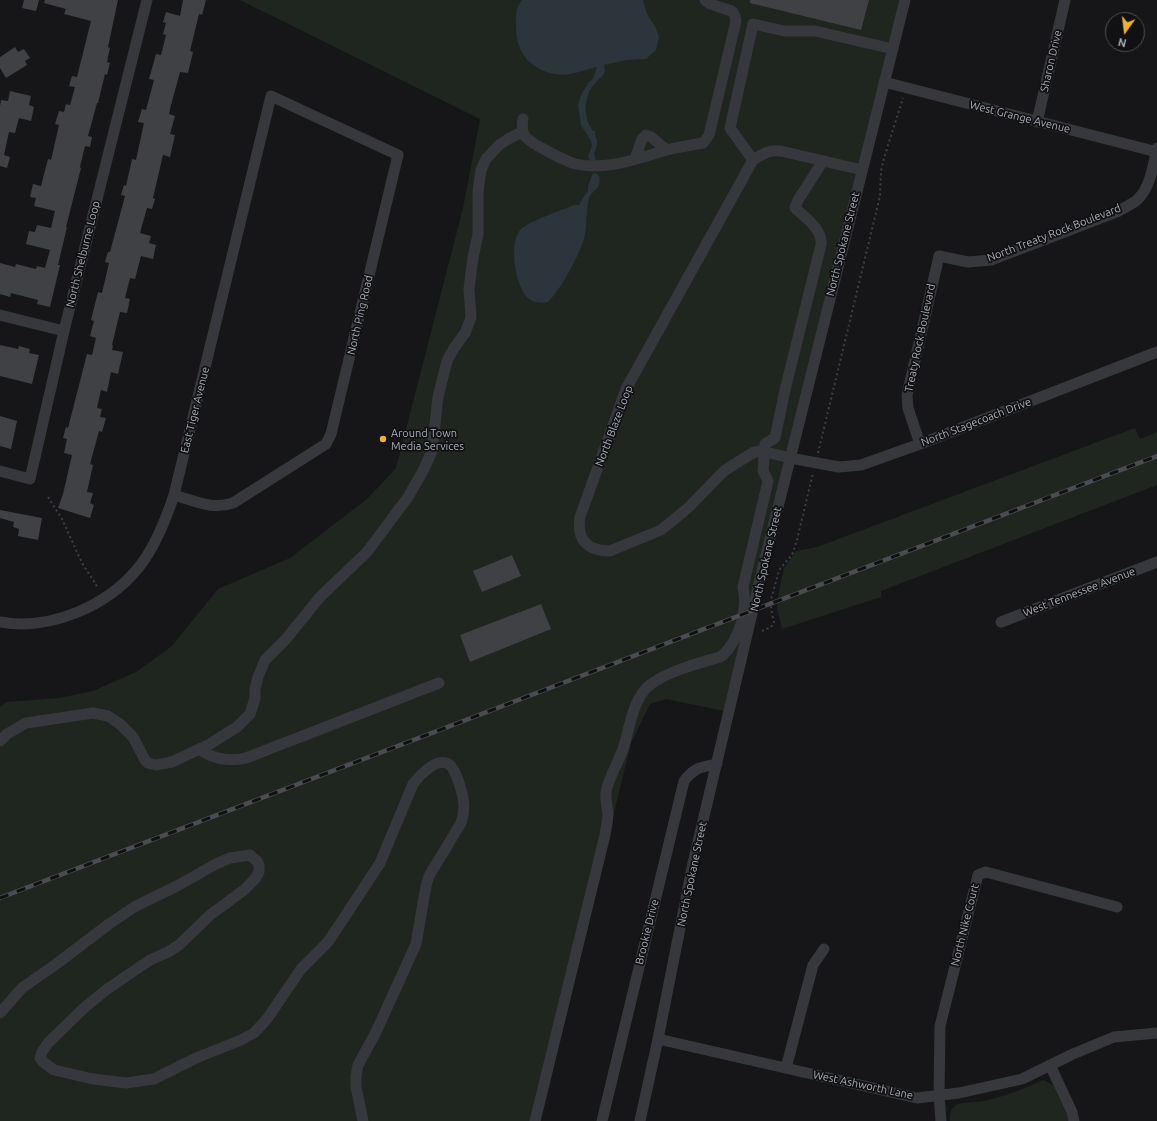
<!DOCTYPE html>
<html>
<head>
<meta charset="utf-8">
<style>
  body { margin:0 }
  #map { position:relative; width:1157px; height:1121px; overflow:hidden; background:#161618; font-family:Ubuntu,sans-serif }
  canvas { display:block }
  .north { position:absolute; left:1105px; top:12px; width:40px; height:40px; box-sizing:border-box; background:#111113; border:1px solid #4d4f55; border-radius:50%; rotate:194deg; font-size:11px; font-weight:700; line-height:16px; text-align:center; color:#a8adb8 }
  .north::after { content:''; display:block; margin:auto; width:14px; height:18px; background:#f2b134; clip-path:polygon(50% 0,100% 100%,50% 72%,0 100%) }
</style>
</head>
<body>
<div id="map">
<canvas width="1157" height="1121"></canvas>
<div class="north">N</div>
</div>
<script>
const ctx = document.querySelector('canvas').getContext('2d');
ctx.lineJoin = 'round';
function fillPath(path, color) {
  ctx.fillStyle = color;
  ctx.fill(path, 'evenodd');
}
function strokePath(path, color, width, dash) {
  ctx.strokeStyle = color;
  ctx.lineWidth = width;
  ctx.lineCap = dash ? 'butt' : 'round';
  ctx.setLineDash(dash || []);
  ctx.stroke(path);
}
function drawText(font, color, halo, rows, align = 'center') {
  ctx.font = font + ' Ubuntu,sans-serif';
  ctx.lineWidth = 3.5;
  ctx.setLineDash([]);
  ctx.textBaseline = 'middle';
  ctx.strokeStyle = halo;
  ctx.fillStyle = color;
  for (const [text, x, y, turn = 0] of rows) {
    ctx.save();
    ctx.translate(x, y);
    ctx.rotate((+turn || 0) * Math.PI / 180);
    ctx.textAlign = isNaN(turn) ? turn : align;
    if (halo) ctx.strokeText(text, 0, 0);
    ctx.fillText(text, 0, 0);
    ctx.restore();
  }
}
const green = new Path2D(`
  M240 0H905L729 712 666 699 650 704 631 743 539 1121H0V707L6 702 59 698 93 691 136 672 172 646 218 589 290 558 367 499 396 468 463 208 480 119Z
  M1135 428 1140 439 1157 432V485L881 591V597L782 629 777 608 779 591 784 568 796 551 817 547Z
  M1043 1080 1053 1085 1070 1121H950C949 1115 951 1108 956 1105 964 1101 976 1103 984 1101 1005 1096 1024 1089 1043 1080Z`);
const water = new Path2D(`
  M522 0H643L647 14 655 26 659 37 656 50 646 59 626 60 604 65 605 71 602 77 599 78C597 82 594 84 591 88 584 102 583 118 593 131H595C595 135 596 137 597 140 598 145 595 150 594 154L596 161 591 162 588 156 592 146 591 141 581 125 578 105 581 95 589 82 593 79 597 67C583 70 569 77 555 74 528 69 515 50 516 23 516 14 516 7 522 0Z
  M595 173 599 175C602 189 594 188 589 198 586 210 587 222 585 235 581 252 561 290 548 302 541 303 533 303 528 298 515 286 508 242 521 229 530 221 562 210 574 205H579L582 199 588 191V187L592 175Z`);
const building = new Path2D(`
  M24 0H39L36 11 22 8Z
  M45 0H118L108 47 110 48 107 62 110 63 107 75 105 74 98 103H97L88 136 92 137 90 147 85 146 80 167 81 168 66 227H67L58 265H60L50 307 37 304 38 300 11 293 10 297 0 294V263L15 267 16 264 36 269 37 266 45 268 50 250 26 244 29 231 35 232 37 225 51 228 55 211 34 206 36 198 30 197 33 184 41 186 48 159 51 160 59 125 55 124 59 111 64 112 66 104 70 105 75 87 69 86 72 76 77 77 91 21 64 14 66 9 44 3Z
  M183 0H206L202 15 199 14 190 51 193 52 188 73 180 72 171 105 169 114 175 116 170 134 175 135 170 157 163 155 153 198 155 199 152 209 147 208 140 233 151 236 149 243 156 245 153 259 141 256 135 279 130 278 125 298 130 299 127 313 120 312 112 345 113 346 112 350 123 352 118 374 111 372 107 392 101 390 97 408 102 409 100 417 106 418 102 432 99 431 90 464 93 465 87 492 93 493 90 503 94 505 90 518 58 508 63 494 72 455 64 453 67 439 63 438 66 427 68 428 87 354 92 355 96 338 90 336 94 321 91 320 98 292 102 293 109 263 105 262 108 252H110L125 196 121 195 124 185 126 186 132 159 136 160 144 123 138 122 142 109 146 110 154 80 149 79 156 54 161 55 166 35 163 34 166 23 163 22 166 12 180 16Z
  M750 0H869L861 30 750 3Z
  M15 47 18 52 24 49 30 58 25 61 27 65 6 78 0 68V57Z
  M10 91 31 96 29 105 34 107 31 121 19 118 15 133 9 132 4 155 10 157 7 168 0 166V106L1 100 8 101Z
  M0 345 18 349 19 346 30 349 29 353 39 355 32 384 0 376Z
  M0 416 17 421 11 449 0 446Z
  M0 510 42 518 38 540 18 536 19 529 13 527 14 522 0 518Z
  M512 555 521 576 482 592 473 571Z
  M541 604 551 629 470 662 460 635Z`);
const path = new Path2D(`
  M818 453 880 196 881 171 884 158 903 98
  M48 497 62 519 82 563 98 588
  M762 631 771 627 774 623 770 603 777 578 779 570 792 555 797 540 813 473`);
const minor = new Path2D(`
  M884 82 1157 152
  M523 119C520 136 526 139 540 147 551 153 564 161 576 164 607 171 638 158 667 150 679 147 691 145 703 143L709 135 736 21 735 16 732 11 710 4 705 0
  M1037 122 1065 0
  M635 159 642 139 646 135 651 137 667 150
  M753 160 730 128 753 24 784 31H815L893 49
  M862 170 781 151C769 150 764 153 753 160L626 389 580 517C576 540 588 551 610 551L661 530 688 508 724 471 754 452 762 451 790 458 839 467 861 465 920 444 1157 352
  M0 315 64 331
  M920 444 908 408 907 395 939 256 968 262 991 260 1119 211C1125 207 1133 204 1138 199 1151 186 1153 165 1157 148
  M0 471 30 479 64 331 147 0
  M0 622C50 631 108 606 139 567 155 547 166 519 174 495L271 96 398 155 331 434 326 444 233 503C212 510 195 501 174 495
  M1001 622 1157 562
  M0 741 7 734 26 723 93 713 108 716 120 724 133 737 145 760 148 763 156 765 172 762 210 744 237 727 250 714 255 698V689L258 677 265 660 286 639 320 597 367 552 408 497 423 471 432 451 438 397 447 361 454 348 465 333 471 318 469 289 473 258 478 234V191L481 170 486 159 499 145 508 139 522 132
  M199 749C212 759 230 762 246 758L439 683
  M0 1013 22 988 55 965 109 924 136 906 177 886 216 864 230 858 250 855 257 861 259 865V872L255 879 244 890 210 915 179 945 168 952 150 960 106 990 84 1008 48 1043 42 1052 40 1058 43 1062 54 1070 93 1079 126 1083 154 1079 196 1058 241 1040 254 1033 267 1019 301 969 327 943 334 933 380 863 413 784C419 776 435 759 446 763 456 765 463 795 464 805 464 812 463 817 461 823L429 876 426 886 416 944 376 1032 358 1065 356 1076V1087L363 1121
  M658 1039 917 1098 959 1093 1022 1079 1073 1054 1114 1037 1157 1033
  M1050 1065 1072 1112 1074 1121
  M786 1068 813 965 824 949
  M535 1121 605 835C606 828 608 821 608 813 607 806 605 799 606 792 609 776 619 762 624 746 629 729 632 707 643 692 656 674 699 663 720 657L723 655C740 638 748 610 743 587L768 481 763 471 765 444 775 438 785 390 821 245C823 230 806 218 795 208L798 200 823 161
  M602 1121 684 781C694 768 700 767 717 764
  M640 1121 658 1039 693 863 763 567 905 0
  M941 1121 939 1095 940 1026 978 875 986 872 1117 907`);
const rail = new Path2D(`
  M0 898 1157 456`);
const markers = [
  [383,439,4,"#f2b134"]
];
const streetNames = [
  ["Sharon Drive",1051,61,-77],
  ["West Grange Avenue",1020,117,14],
  ["North Treaty Rock Boulevard",1054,233,-21],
  ["North Spokane Street",843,244,-76],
  ["North Shelburne Loop",83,254,-76],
  ["North Ping Road",360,315,-77],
  ["Treaty Rock Boulevard",920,338,-78],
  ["East Tiger Avenue",195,410,-76],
  ["North Stagecoach Drive",976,422,-21],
  ["North Blaze Loop",614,426,-69],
  ["North Spokane Street",766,559,-77],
  ["West Tennessee Avenue",1079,592,-21],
  ["North Spokane Street",692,874,-78],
  ["North Nike Court",965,925,-76],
  ["Brookie Drive",647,932,-76],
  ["West Ashworth Lane",863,1085,12]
];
const poiNames = [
  ["Around Town",391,433],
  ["Media Services",391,446]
];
fillPath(green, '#1e261f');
fillPath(water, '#2c353c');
fillPath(building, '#404145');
strokePath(path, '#3d3f44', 2, [2, 3]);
strokePath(minor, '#37383d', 11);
strokePath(rail, '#4a4c52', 4.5);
strokePath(rail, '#111113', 3, [9]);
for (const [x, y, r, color] of markers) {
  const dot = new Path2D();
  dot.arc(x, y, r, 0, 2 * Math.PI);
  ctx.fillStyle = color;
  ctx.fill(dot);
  strokePath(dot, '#111113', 1.5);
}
drawText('11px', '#a8adb8', '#111113', streetNames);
drawText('11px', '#a8adb8', '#111113', poiNames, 'left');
</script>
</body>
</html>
